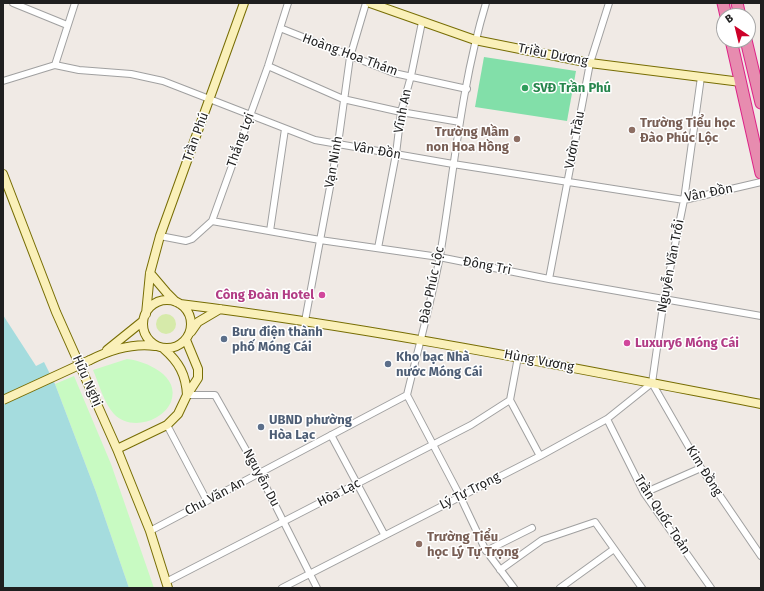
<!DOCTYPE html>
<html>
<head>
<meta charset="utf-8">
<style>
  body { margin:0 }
  #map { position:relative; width:764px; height:591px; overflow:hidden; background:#f0eae5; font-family:"Fira Sans",sans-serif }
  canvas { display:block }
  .frame { position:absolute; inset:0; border:4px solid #1f1f1f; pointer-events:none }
  .north { position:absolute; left:716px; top:8px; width:40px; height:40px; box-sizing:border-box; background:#fff; border:1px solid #a5a5a5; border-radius:50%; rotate:325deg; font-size:11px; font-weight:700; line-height:16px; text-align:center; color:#1f1f1f }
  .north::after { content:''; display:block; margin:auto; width:14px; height:18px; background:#cd0028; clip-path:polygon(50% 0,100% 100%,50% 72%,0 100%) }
</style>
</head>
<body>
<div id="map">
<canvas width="764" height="591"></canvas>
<div class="frame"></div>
<div class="north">B</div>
</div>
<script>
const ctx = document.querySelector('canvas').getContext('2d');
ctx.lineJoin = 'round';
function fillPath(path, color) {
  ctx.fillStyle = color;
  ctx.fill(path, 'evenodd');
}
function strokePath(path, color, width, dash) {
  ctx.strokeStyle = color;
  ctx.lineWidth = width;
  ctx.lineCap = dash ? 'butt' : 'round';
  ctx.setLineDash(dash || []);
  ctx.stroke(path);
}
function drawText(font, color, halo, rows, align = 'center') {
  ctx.font = font + ' "Fira Sans",sans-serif';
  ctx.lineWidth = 3;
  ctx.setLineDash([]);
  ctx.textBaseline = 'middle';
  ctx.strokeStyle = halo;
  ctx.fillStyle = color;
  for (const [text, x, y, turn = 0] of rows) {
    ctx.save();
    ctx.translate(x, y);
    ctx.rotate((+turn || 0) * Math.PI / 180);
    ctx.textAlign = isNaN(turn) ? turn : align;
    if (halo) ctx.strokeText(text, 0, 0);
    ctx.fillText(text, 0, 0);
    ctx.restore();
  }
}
const grass = new Path2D(`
  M156 324a10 10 0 1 1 20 0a10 10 0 1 1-20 0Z`);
const park = new Path2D(`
  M127 359C146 361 181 376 171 402 162 422 130 431 114 414 104 403 99 384 93 370Z
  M74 376 111 464 154 588H129L96 492 55 384Z`);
const pitch = new Path2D(`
  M484 57 576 71 567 121 475 107Z`);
const water = new Path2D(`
  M3 315 36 366 44 362 55 384 96 492 129 588H3Z`);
const street = new Path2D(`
  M13 3 67 25
  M486 3C461 85 454 172 440 256 431 303 418 349 407 395L460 496 486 551 532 528
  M280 28 394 73 467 89
  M55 65 75 3
  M268 66 343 99 401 112 460 122
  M3 81 55 65 79 70 131 74 163 81 315 140 453 164 684 200 761 182
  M212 221 320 240 439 257 549 279 761 316
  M270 231 285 129
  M160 236 186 241 192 239 212 221 268 66 288 3
  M378 248 396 154 401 112 411 76 422 22
  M549 279 590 63 609 3
  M305 321 338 144 350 57 366 3
  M652 383 664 299 684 200 701 77
  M652 383 701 468 761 556
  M187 395H215L259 473 317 588
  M510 400 540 456
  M607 419 644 493 711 588
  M167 425 207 501
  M331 435 384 534
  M644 493 701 468
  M150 531 407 395
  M490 556 514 588
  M500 570 542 540 595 522 642 588
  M166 582 471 425 510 400 518 357
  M282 588 540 456 607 419 652 383
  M560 588 614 549`);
const secondary = new Path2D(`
  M370 3 475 40 590 63 741 82
  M3 174 56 312 117 449 150 531 168 588
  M150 273 167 293 176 302
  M143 324a24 24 0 1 1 48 0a24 24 0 1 1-48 0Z
  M180 304C375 328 568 367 761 404
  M146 314 150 273 160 236 244 3
  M191 332 198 322 220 309
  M164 349C179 362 186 375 187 395
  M107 350 143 321
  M90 360C110 350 133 343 155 346
  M117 449 167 425 178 414 187 395 198 378V369L186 340`);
const highway = new Path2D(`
  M723 3 726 16
  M737 3 740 16
  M731 40 761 173
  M746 40 761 103`);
const secondaryBridge = new Path2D(`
  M3 400 90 360`);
const markers = [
  [525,88,4,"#2e9e5b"],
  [632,130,4,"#8d6e63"],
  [517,139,4,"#8d6e63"],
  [322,295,4,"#d1479c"],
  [224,339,4,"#5c6f8a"],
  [627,343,4,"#d1479c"],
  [388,364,4,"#5c6f8a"],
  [261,427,4,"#5c6f8a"],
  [419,544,4,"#8d6e63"]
];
const streetNames = [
  ["Hoàng Hoa Thám",350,55,20],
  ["Triều Dương",553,55,11],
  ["Vĩnh An",403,111,-79],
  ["Trần Phú",196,137,-70],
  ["Thắng Lợi",241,140,-70],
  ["Vườn Trầu",575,140,-79],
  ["Vân Đồn",377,151,10],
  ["Vạn Ninh",334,162,-80],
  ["Vân Đồn",709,193,-11],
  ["Đông Trì",487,266,11],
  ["Nguyễn Văn Trỗi",671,266,-79],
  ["Đào Phúc Lộc",432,285,-78],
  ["Hùng Vương",539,361,11],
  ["Hữu Nghị",87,381,66],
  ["Kim Đồng",704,471,58],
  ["Nguyễn Du",261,478,62],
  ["Lý Tự Trọng",470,491,-27],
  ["Hòa Lạc",339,493,-27],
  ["Chu Văn An",215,497,-28],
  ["Trần Quốc Toản",662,515,57]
];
const leisureNames = [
  ["SVĐ Trần Phú",533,88]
];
const educationNames = [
  ["Trường Tiểu học",640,123],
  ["Đào Phúc Lộc",640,138],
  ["Trường Mầm",509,132,"right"],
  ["non Hoa Hồng",509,147,"right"],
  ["Trường Tiểu",427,537],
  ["học Lý Tự Trọng",427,552]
];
const hotelNames = [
  ["Công Đoàn Hotel",314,295],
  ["Luxury6 Móng Cái",635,343,"left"]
];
const serviceNames = [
  ["Bưu điện thành",232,332],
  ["phố Móng Cái",232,347],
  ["Kho bạc Nhà",396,357],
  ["nước Móng Cái",396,372],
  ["UBND phường",269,420],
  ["Hòa Lạc",269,435]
];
fillPath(grass, '#d6eaaa');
fillPath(park, '#c8fac2');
fillPath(pitch, '#82dfa9');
fillPath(water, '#a5dcde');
strokePath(street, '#a0a0a0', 8);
strokePath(secondary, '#776d04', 10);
strokePath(highway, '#dc2387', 13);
strokePath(street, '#fff', 6);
strokePath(secondary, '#faf0b9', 8);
strokePath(highway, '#e78caf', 11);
strokePath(secondaryBridge, '#776d04', 10, []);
strokePath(secondaryBridge, '#faf0b9', 8);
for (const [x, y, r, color] of markers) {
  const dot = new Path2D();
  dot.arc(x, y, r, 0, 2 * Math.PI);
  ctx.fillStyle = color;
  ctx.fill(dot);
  strokePath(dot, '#fff', 1.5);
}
drawText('13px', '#1f1f1f', '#fff', streetNames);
drawText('bold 13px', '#27864d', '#fff', leisureNames, 'left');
drawText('bold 13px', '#785e54', '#fff', educationNames, 'left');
drawText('bold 13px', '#b23c85', '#fff', hotelNames, 'right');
drawText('bold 13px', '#4e5e75', '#fff', serviceNames, 'left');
</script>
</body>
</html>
